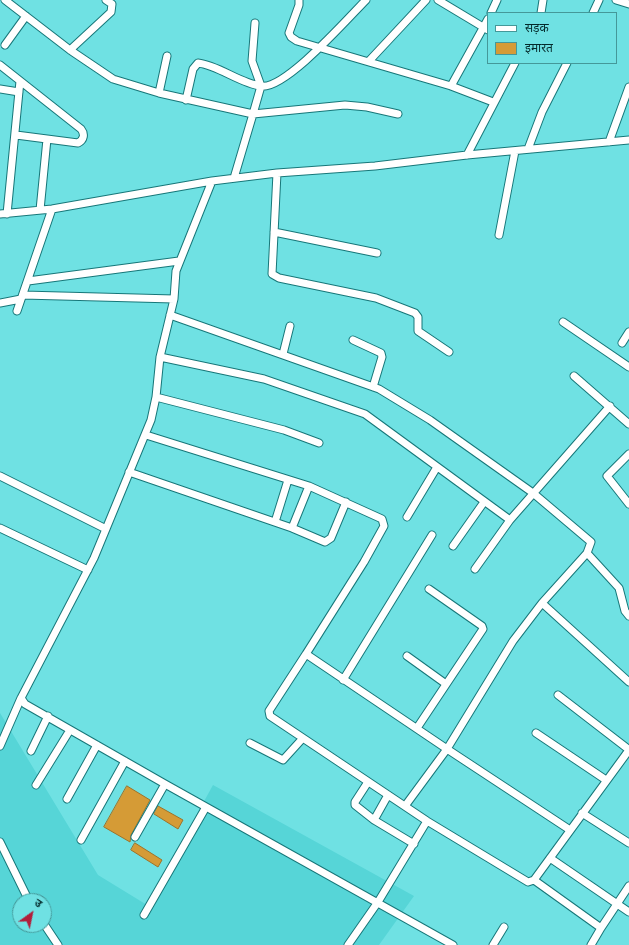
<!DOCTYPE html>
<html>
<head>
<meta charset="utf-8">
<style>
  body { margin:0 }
  #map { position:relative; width:629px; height:945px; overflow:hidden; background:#6fe1e3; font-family:"Nunito Sans","Noto Sans Devanagari",sans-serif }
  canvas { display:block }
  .legend { position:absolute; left:487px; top:12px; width:130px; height:52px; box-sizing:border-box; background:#6fe1e3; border:1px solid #449899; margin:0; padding:5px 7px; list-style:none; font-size:12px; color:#042a2b }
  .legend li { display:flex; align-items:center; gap:8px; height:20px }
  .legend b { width:20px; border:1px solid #449899 }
  .north { position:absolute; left:12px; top:893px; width:40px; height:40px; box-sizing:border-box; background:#6fe1e3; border:1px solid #449899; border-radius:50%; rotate:33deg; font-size:11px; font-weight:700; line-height:16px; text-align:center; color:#042a2b }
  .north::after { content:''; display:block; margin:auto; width:14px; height:18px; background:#b11e3b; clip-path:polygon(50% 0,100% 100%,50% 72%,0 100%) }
</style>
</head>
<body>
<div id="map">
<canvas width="629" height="945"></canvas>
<ul class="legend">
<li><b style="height:5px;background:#fff"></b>सड़क</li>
<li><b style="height:11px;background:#d59b36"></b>इमारत</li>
</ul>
<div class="north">उ</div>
</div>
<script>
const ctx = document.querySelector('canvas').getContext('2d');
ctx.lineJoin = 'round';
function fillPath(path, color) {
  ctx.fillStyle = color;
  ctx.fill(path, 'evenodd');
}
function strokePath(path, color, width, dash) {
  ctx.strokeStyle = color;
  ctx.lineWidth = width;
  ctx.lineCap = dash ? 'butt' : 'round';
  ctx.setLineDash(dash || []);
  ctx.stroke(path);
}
const built = new Path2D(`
  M0 713 98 875 147 905 213 785 414 896 379 945H0ZM20 901H44V925H20Z`);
const building = new Path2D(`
  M127 786 150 800 131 835 130 842 104 827Z
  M158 806 183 820 178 829 154 814Z
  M135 843 162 860 158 867 131 850Z`);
const street = new Path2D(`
  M5 0 70 50 113 79 159 93 253 114 234 178
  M299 0V5L289 33 291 37 297 41 451 86 493 102
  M438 0 488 30
  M616 0 629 4
  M491 13 497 0
  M541 13 543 0
  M593 13 599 0
  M255 23 252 61 261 86 253 114 345 105 367 107 398 114
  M5 45 26 16
  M70 50 111 12 112 4 106 0
  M369 61 426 0
  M0 65 81 129C85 134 84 140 78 143L16 135
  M451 86 488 19
  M0 89 19 92
  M159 93 167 56
  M186 100 193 69 198 63C218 65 241 84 261 86 285 90 348 18 366 0
  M609 142 629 87
  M528 149 542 112 567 63
  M467 155 515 63
  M277 173 272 274 279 278 376 298 415 313 418 317V331L449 352
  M212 181 176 271 174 299 160 357 156 397 151 420 94 558 21 698 25 704 165 784 453 945
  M40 210 47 139
  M0 214 52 209 212 181 277 173 375 166 467 155 629 140
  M7 214 20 81
  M274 232 377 253
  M499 235 515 151
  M28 281 179 261
  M23 295 174 299
  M0 303 21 299
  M17 311 52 209
  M170 315 379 389 430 420 533 493 591 542 587 553 542 603 513 641 447 749 405 806
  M563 322 629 367
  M353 340 381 353 382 357 373 387
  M622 343 629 332
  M283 354 290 326
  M160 357 264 379 365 414 510 520
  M574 376 629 424
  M156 397 284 430 319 443
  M146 435 309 486 382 519 384 526 364 562 306 654 447 749 570 830
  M629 454 607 476 629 504
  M129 472 292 528 325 542 331 538 346 502
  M0 476 106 529
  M407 517 437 467
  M275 522 288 480
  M0 528 88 570
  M292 528 309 486
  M453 546 484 502
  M587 553 619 588 625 611 629 616
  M475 569 510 520 610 406
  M542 603 629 682
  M306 654 269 711 270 716 427 821 528 882 534 880 629 750
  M407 656 446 684
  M343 680 432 535
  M558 695 628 749
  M417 728 483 629 482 626 429 589
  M536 733 606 780
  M250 743 283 760 303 738
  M0 746 21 698
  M31 751 48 716
  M368 782 355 802V805L374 820 414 844
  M36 785 70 730
  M67 799 97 745
  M582 813 629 843
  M374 820 388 795
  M135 837 165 784
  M81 840 125 761
  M0 842 29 901
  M550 858 629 912
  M534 880 601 928 629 886
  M144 915 206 807
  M44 924 58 945
  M348 945 378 902 427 821
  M493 945 504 927
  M591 945 601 928`);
fillPath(built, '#56d5d7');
fillPath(building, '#d59b36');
strokePath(building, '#9d7229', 1);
strokePath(street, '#177779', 9);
strokePath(street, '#fff', 7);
</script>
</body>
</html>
